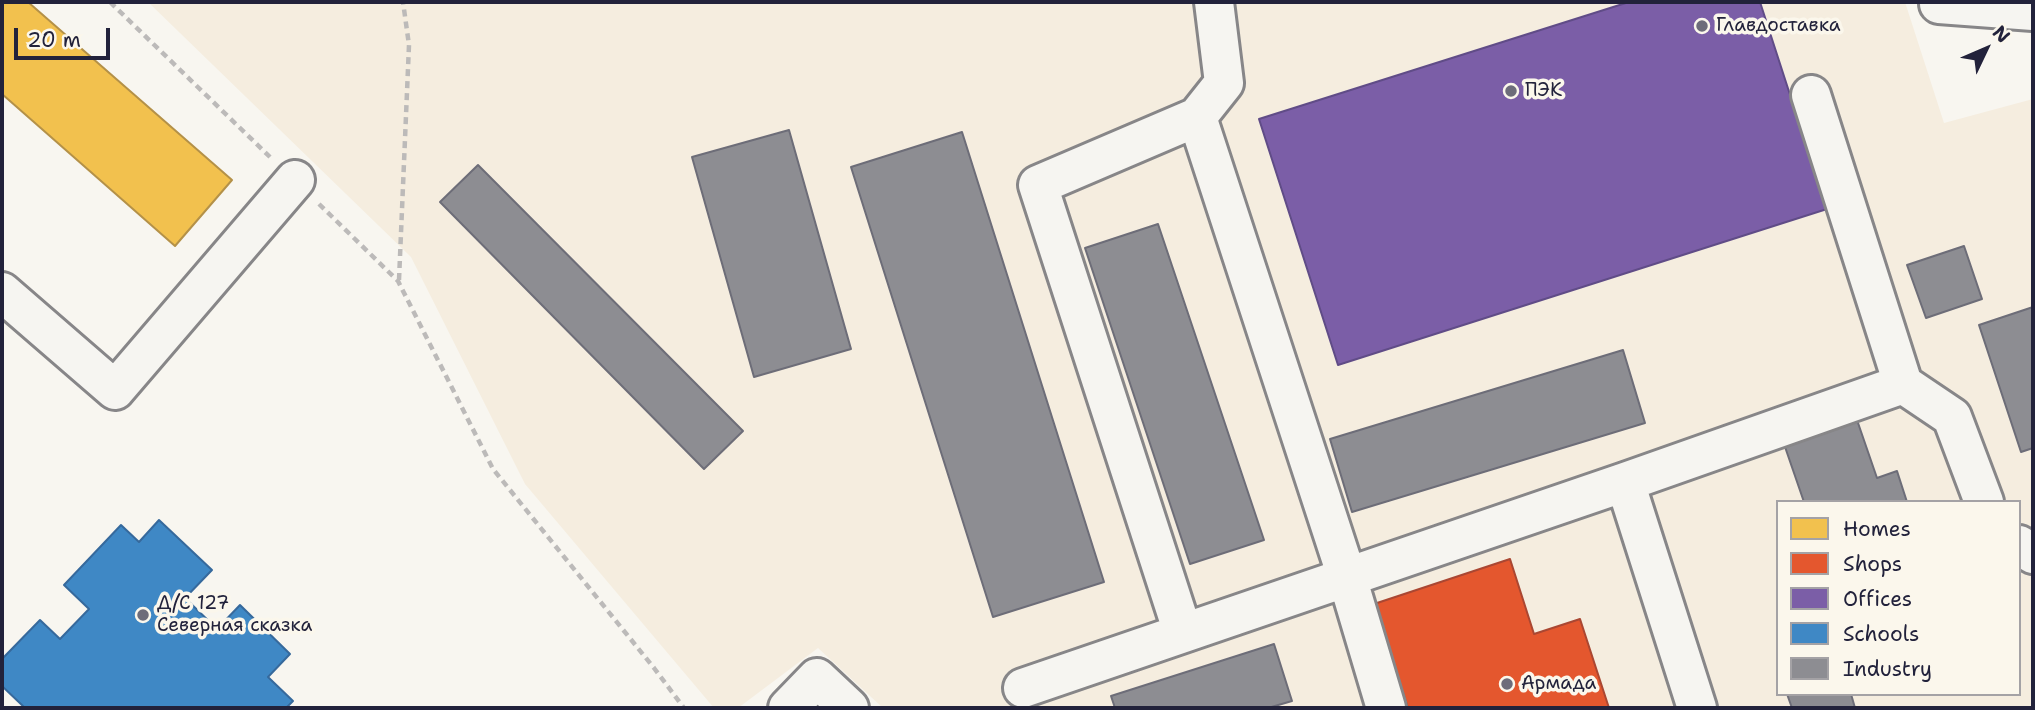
<!DOCTYPE html>
<html>
<head>
<meta charset="utf-8">
<style>
  body { margin:0 }
  #map { position:relative; width:2035px; height:710px; overflow:hidden; background:#f8f6f0; font-family:"Shantell Sans",sans-serif }
  canvas { display:block }
  .frame { position:absolute; inset:0; border:4px solid #22223b; pointer-events:none }
  .legend { position:absolute; left:1776px; top:500px; width:245px; height:196px; box-sizing:border-box; background:#fbf7ec; border:2px solid #a4a2a5; margin:0; padding:9px 12px; list-style:none; font-size:21px; color:#22223b }
  .legend li { display:flex; align-items:center; gap:14px; height:35px }
  .legend b { width:35px; border:2px solid #a4a2a5 }
  .north { position:absolute; left:1951px; top:14px; width:70px; height:70px; -webkit-text-stroke:5px #fbf7ec; paint-order:stroke; rotate:46deg; font-size:19px; font-weight:700; line-height:28px; text-align:center; color:#22223b }
  .north::after { content:''; display:block; margin:auto; width:24px; height:32px; background:#22223b; clip-path:polygon(50% 0,100% 100%,50% 72%,0 100%) }
  .scale { position:absolute; left:14px; top:28px; width:96px; height:32px; box-sizing:border-box; border:4px solid #22223b; border-top:0; padding-left:9px; font-size:21px; line-height:24px; white-space:nowrap; color:#22223b; -webkit-text-stroke:5px #fbf7ec; paint-order:stroke }
</style>
</head>
<body>
<div id="map">
<canvas width="2035" height="710"></canvas>
<div class="frame"></div>
<ul class="legend">
<li><b style="height:19px;background:#f2c14e"></b>Homes</li>
<li><b style="height:19px;background:#e4572e"></b>Shops</li>
<li><b style="height:19px;background:#7b5ea7"></b>Offices</li>
<li><b style="height:19px;background:#3f88c5"></b>Schools</li>
<li><b style="height:19px;background:#8d8d92"></b>Industry</li>
</ul>
<div class="north">N</div>
<div class="scale">20 m</div>
</div>
<script>
const ctx = document.querySelector('canvas').getContext('2d');
ctx.lineJoin = 'round';
function fillPath(path, color) {
  ctx.fillStyle = color;
  ctx.fill(path, 'evenodd');
}
function strokePath(path, color, width, dash) {
  ctx.strokeStyle = color;
  ctx.lineWidth = width;
  ctx.lineCap = dash ? 'butt' : 'round';
  ctx.setLineDash(dash || []);
  ctx.stroke(path);
}
function drawText(font, color, halo, rows, align = 'center') {
  ctx.font = font + ' "Shantell Sans",sans-serif';
  ctx.lineWidth = 7;
  ctx.setLineDash([]);
  ctx.textBaseline = 'middle';
  ctx.strokeStyle = halo;
  ctx.fillStyle = color;
  for (const [text, x, y, turn = 0] of rows) {
    ctx.save();
    ctx.translate(x, y);
    ctx.rotate((+turn || 0) * Math.PI / 180);
    ctx.textAlign = isNaN(turn) ? turn : align;
    if (halo) ctx.strokeText(text, 0, 0);
    ctx.fillText(text, 0, 0);
    ctx.restore();
  }
}
const built = new Path2D(`
  M148 2H1905L1944 123 2033 99V708H883L818 648 738 708H714L525 484 411 257ZM1778 502H2019V694H1778Z`);
const homes = new Path2D(`
  M2 2H28L232 180 175 246 2 94Z`);
const shops = new Path2D(`
  M1510 559 1534 634 1580 619 1609 708H1408L1374 604Z`);
const offices = new Path2D(`
  M1629 2H1760L1827 209 1338 365 1259 119Z`);
const schools = new Path2D(`
  M159 520 212 570 185 598 217 629 240 605 290 654 268 677 293 701 286 708H25L2 686V659L40 620 60 639 89 609 64 585 121 525 139 542Z`);
const industry = new Path2D(`
  M789 130 851 349 754 377 692 157Z
  M962 132 1104 582 993 617 851 167Z
  M478 165 743 431 704 469 440 202Z
  M1158 224 1264 540 1190 564 1085 248Z
  M1964 246 1982 299 1926 318 1907 265Z
  M2033 307V448L2021 452 1979 325Z
  M1623 350 1645 423 1352 512 1330 439Z
  M1857 420 1877 478 1897 471 1907 502H1804L1784 444Z
  M1274 644 1292 701 1268 708H1115L1111 696Z
  M1787 694H1851L1855 708H1792Z`);
const path = new Path2D(`
  M110 2 270 157
  M319 204 398 281 493 469 654 668 684 708
  M399 280 409 45 403 2`);
const minor = new Path2D(`
  M1939 4 2033 11
  M1811 95 1903 384
  M1197 117 1347 577 1386 708
  M2 292 115 390 295 180
  M1625 482 1697 708
  M2019 545 2033 554
  M1183 633 1038 185 1197 117 1224 83 1214 2
  M1023 688 1625 482 1903 384 1952 417 1984 502
  M788 708 817 678 849 708`);
const markers = [
  [1702,26,7,"#6d6c7a"],
  [1511,91,7,"#6d6c7a"],
  [143,615,7,"#6d6c7a"],
  [1507,684,7,"#6d6c7a"]
];
const poiNames = [
  ["Главдоставка",1716,26],
  ["ПЭК",1525,91],
  ["Д/С 127",157,604],
  ["Северная сказка",157,626],
  ["Армада",1521,684]
];
fillPath(built, '#f5eddf');
fillPath(homes, '#f2c14e');
strokePath(homes, '#b49148', 2);
fillPath(shops, '#e4572e');
strokePath(shops, '#aa4732', 2);
fillPath(offices, '#7b5ea7');
strokePath(offices, '#604c87', 2);
fillPath(schools, '#3f88c5');
strokePath(schools, '#36699c', 2);
fillPath(industry, '#8d8d92');
strokePath(industry, '#6d6d78', 2);
strokePath(minor, '#878688', 44);
strokePath(path, '#bcbab9', 4.5, [7, 5]);
strokePath(minor, '#f6f5f1', 38);
for (const [x, y, r, color] of markers) {
  const dot = new Path2D();
  dot.arc(x, y, r, 0, 2 * Math.PI);
  ctx.fillStyle = color;
  ctx.fill(dot);
  strokePath(dot, '#fbf7ec', 2.5);
}
drawText('19px', '#22223b', '#fbf7ec', poiNames, 'left');
</script>
</body>
</html>
